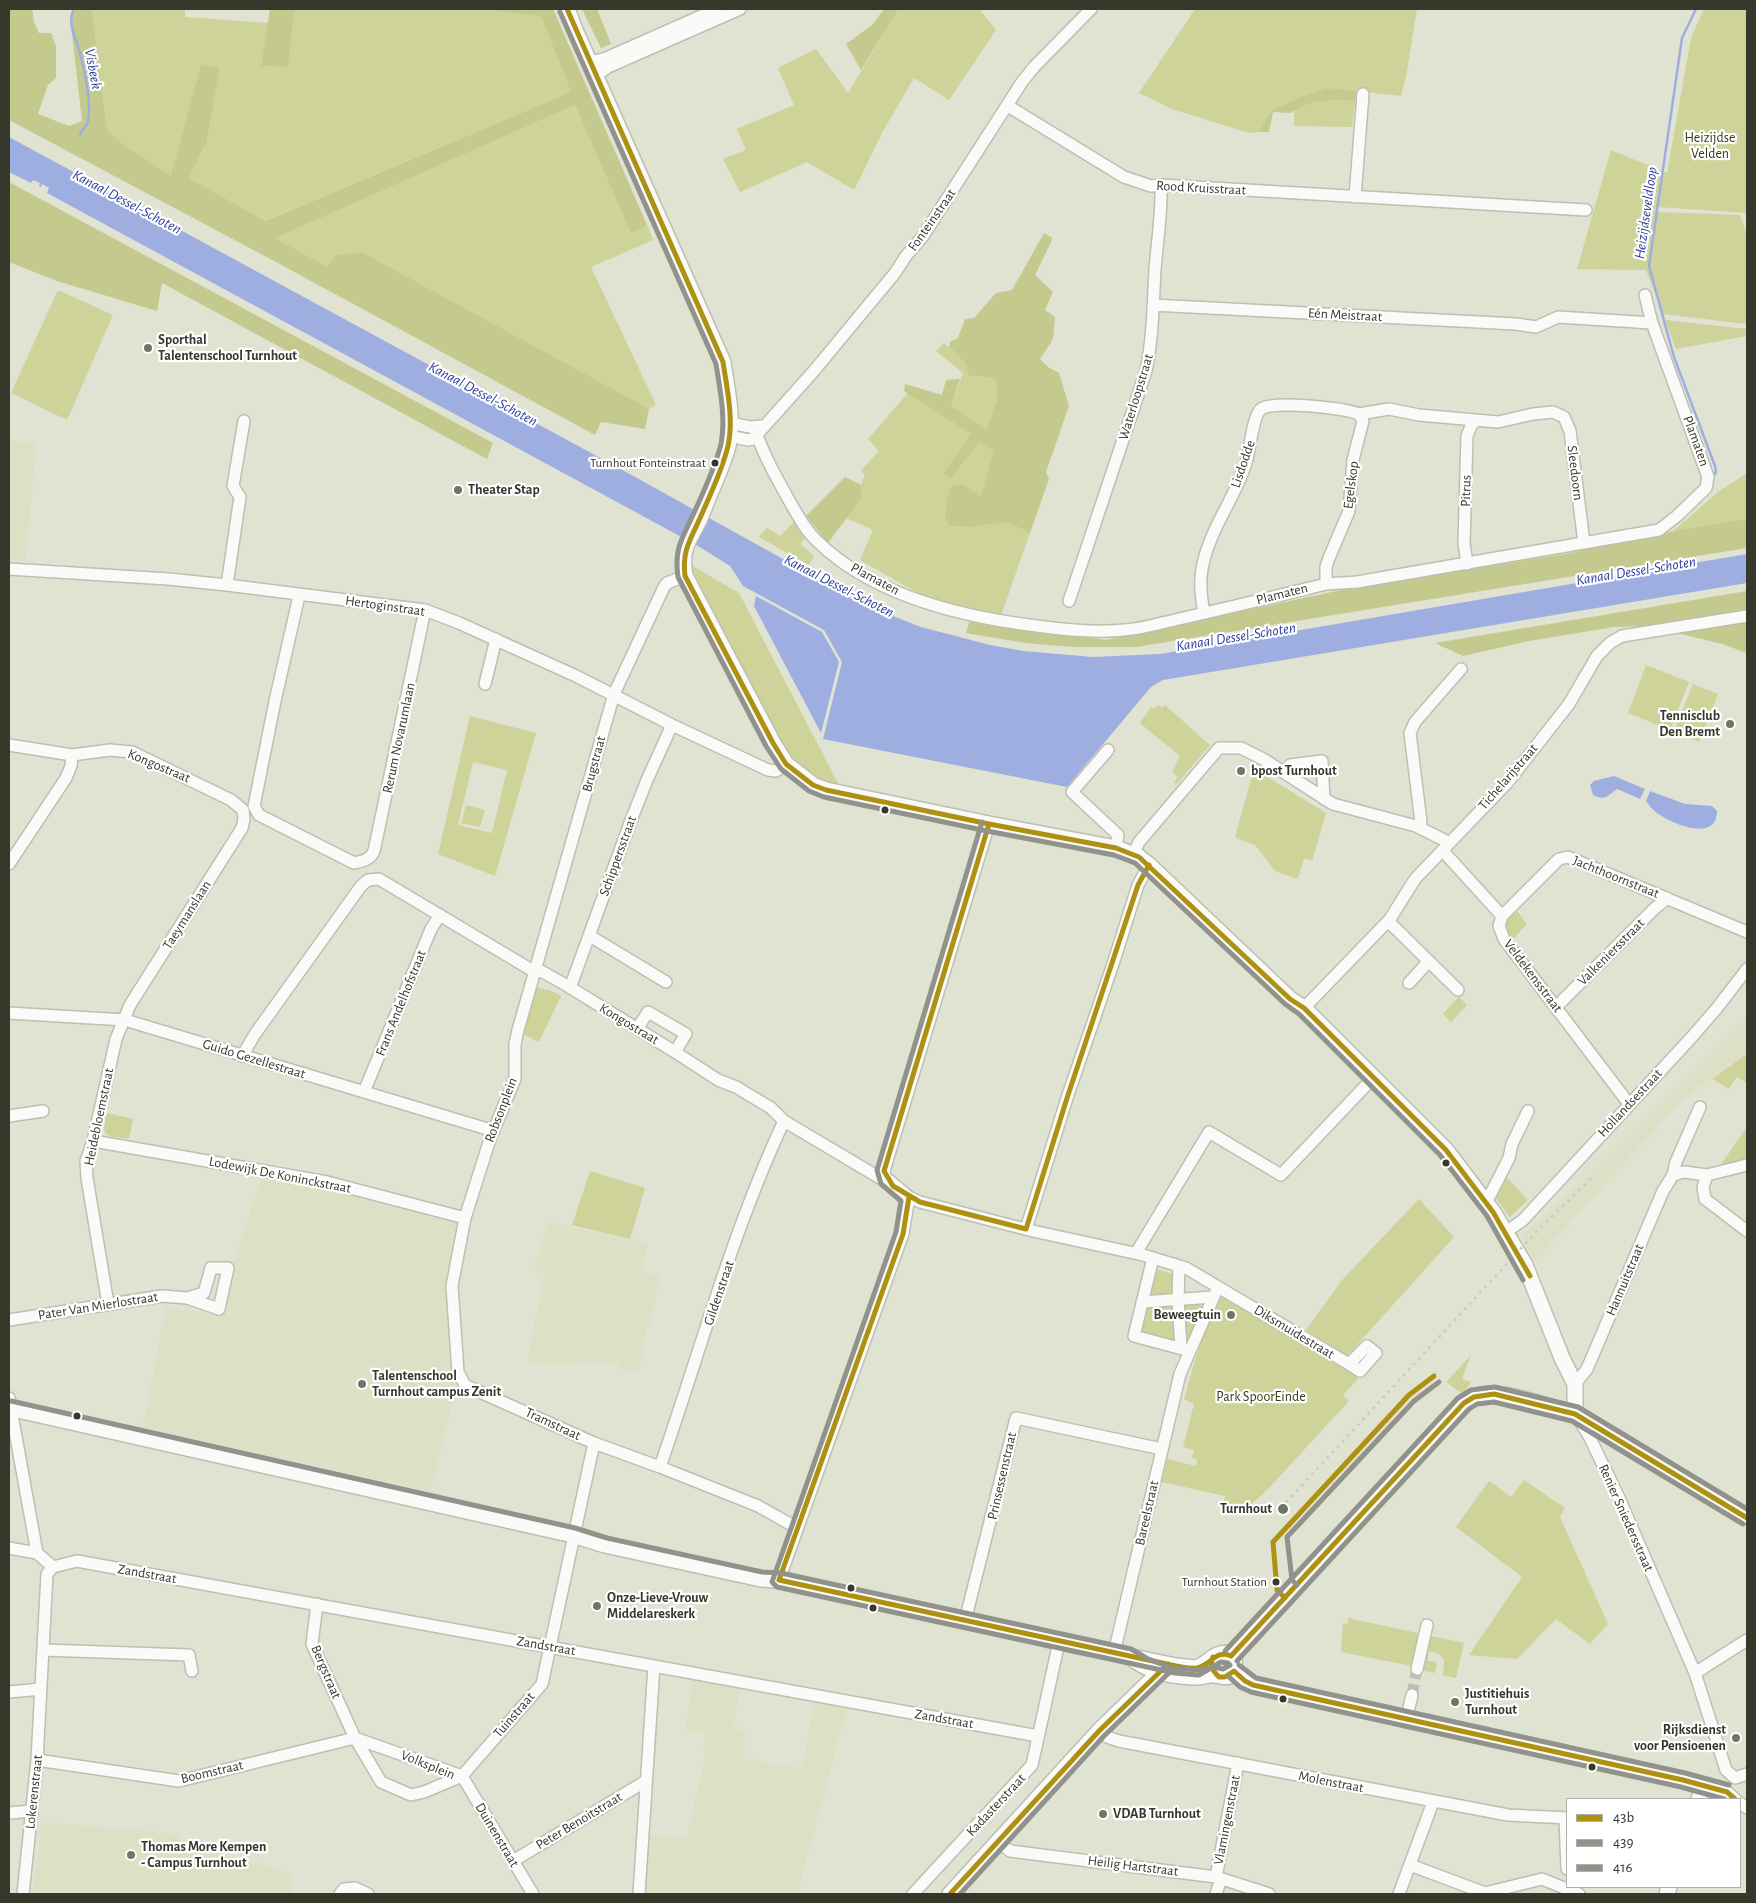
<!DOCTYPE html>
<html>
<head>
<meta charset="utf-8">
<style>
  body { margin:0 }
  #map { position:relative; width:1756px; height:1903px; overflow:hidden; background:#e0e2d2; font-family:"Alegreya Sans",sans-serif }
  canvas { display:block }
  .frame { position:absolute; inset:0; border:10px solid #36382c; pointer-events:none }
  .legend { position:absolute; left:1566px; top:1798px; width:175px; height:90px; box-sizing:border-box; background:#fff; border:1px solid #afafab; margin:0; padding:6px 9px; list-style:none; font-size:15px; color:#36382c }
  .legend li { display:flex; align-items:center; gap:10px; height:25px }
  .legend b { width:25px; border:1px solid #afafab }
</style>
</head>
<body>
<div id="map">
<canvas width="1756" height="1903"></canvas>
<div class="frame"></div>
<ul class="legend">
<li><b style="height:6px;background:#af9112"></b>43b</li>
<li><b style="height:6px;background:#90928b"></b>439</li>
<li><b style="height:6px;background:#90928b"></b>416</li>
</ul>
</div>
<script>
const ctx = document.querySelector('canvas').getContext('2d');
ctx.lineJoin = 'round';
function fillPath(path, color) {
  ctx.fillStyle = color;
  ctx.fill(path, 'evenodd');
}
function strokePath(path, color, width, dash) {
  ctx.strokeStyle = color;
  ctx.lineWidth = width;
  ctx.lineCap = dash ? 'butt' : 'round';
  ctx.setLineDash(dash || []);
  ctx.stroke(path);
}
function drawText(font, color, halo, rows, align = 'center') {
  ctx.font = font + ' "Alegreya Sans",sans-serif';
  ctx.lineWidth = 4.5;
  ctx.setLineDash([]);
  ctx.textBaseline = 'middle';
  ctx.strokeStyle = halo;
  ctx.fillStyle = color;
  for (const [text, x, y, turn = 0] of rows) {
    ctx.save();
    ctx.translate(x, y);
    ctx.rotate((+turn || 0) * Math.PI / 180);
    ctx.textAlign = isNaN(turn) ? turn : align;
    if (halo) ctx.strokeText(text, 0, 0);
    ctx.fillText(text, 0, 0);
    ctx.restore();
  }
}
const built = new Path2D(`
  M9 440 36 444 26 561 9 560Z
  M1747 1016V1054L1699 1087 1671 1112 1534 1262 1521 1237 1596 1168Z
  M261 1176 306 1184 458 1224 449 1286 457 1385 431 1491 143 1428 166 1307 219 1315Z
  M549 1222 647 1243 642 1273 660 1277 649 1327 647 1328 638 1372 621 1370 619 1363 608 1362 529 1364 528 1356 545 1273 534 1270Z
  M693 1680 740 1688 733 1728H735L736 1725H740L739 1731 746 1732 742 1758 753 1760 802 1769 814 1702 847 1709 797 1894H643L648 1835 687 1838 706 1752 703 1751 706 1733 685 1731Z
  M42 1822 178 1834V1841L292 1874V1894H33Z`);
const green = new Path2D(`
  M92 9H185V17L268 23 261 66 288 67 295 9H482L541 15 571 92 264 221 189 178 207 141 220 67 201 64 171 177 124 145 107 129Z
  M899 9H979L996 30 949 100 914 78 883 131 854 190 807 162 740 192 723 159 746 150 737 129 794 105 778 68 816 49 848 93Z
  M1195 9H1417L1406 77 1401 96 1330 88 1271 111 1259 132 1249 133 1172 109 1139 93Z
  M1704 9H1747V217L1745 213 1658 207 1657 212 1740 215 1747 234V324L1663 314 1646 270 1577 269 1611 150 1667 173 1691 38Z
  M1331 100 1355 101 1352 127 1294 126V112L1311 103Z
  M575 105 631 232 647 225 653 240 591 267 656 405 649 409 327 267 274 238Z
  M58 290 113 315 67 420 11 393Z
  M1665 320 1747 329V336L1676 349Z
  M944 343 966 364 970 376 989 377 997 381V399L987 431 951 406 963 373 936 351Z
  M908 393 971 434 944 474 951 478 980 440 993 451 981 496 963 484 946 503 945 520 950 526 974 527 1007 522 1030 533 1000 618 950 606 923 596 860 560 873 530 846 518 861 499V485L865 475 861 471 879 451 868 439Z
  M1747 473V519L1672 532 1718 492Z
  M794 522 806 536 800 544 814 556 809 565 759 537 767 528 780 536Z
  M689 564 739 593 840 787C818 779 800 772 786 752Z
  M1646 665 1689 682 1670 730 1628 713Z
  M1693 684 1718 694 1699 742 1674 731Z
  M1159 705 1162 708 1165 705 1210 745 1177 784 1174 782 1178 776 1172 772 1180 756 1140 723 1151 707 1154 709Z
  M470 716 536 733 495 876 438 854ZM473 762 507 770 492 833 458 825Z
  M1254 769 1326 813 1312 861 1304 858 1298 879 1275 871 1256 846 1235 837Z
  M466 805 485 810 480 827 461 823Z
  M1514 911 1518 912 1527 924 1513 939 1508 933 1506 934C1503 924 1507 918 1514 911Z
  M535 987 551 991 561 996 539 1042 523 1034Z
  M1459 997 1467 1005 1451 1022 1443 1014Z
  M1747 1054V1083L1737 1077 1729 1089 1712 1079Z
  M107 1113 133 1119 129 1139C106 1135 100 1139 107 1113Z
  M1747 1127V1158L1720 1166Z
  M590 1171 645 1188 630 1239 572 1225Z
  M1504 1175 1528 1200 1510 1217 1493 1195Z
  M1419 1199 1454 1237 1347 1356 1306 1330 1343 1279Z
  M1154 1269 1174 1274 1172 1295 1147 1300Z
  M1225 1296 1359 1378 1343 1395 1349 1401 1269 1488 1242 1513 1222 1508 1225 1496 1162 1482 1167 1459 1196 1466 1197 1459 1192 1458 1194 1450 1183 1447 1194 1404 1184 1399C1193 1365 1204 1332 1218 1300Z
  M1207 1301 1188 1346 1183 1345V1304Z
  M1173 1303 1178 1344 1138 1333 1146 1304Z
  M1471 1355 1462 1379 1471 1382 1464 1393 1458 1391 1446 1382Z
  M1524 1480 1565 1508 1560 1517 1608 1624 1590 1644 1556 1619 1517 1659 1469 1655 1522 1577 1456 1527 1489 1481 1511 1497Z
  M1348 1618 1464 1643 1456 1678 1443 1675 1444 1659 1439 1654 1429 1651 1428 1661H1435L1437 1664 1435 1673 1417 1669V1667L1341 1652 1343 1623 1348 1624Z`);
const forest = new Path2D(`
  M16 9H32L34 22 39 33H51L56 46V78L48 85 38 114 69 126 82 121 70 16 74 9H92L107 129 124 145 171 176 201 64 220 67 207 141 189 178 265 221 571 92 541 16 483 9H553L647 225 631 233 575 105 275 238 327 267 335 256 361 252 649 409 645 429 601 422 595 435 276 262 9 120V10Z
  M270 9H295L288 67 261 66Z
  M582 9H597L611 44 601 48Z
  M884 9H899L861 70 846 44 872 25Z
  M1330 88 1356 91 1355 101 1331 100 1311 103 1290 113 1273 112 1269 132H1259L1271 111 1303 96Z
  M9 182 493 443 487 459 162 283 157 311 57 281 9 262Z
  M1044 233 1052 238 1051 242 1035 275 1053 292 1045 310 1055 317 1053 339 1040 359 1048 367 1059 373 1069 406 1046 472 1049 479 1030 533 1007 522 974 527 950 526 945 520 946 503 951 487 963 484 981 496 993 451 980 441 951 478 943 474 971 434 904 391 905 384 942 395 946 380 960 379 951 406 987 430 997 399V381L989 377 969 376 966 364 949 347 951 341 958 338 965 319 974 318 996 293 1012 290Z
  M845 477 861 485V499L828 543 806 516Z
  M1747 519V548L1136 647H1072L1026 643 966 633 970 620 1106 640 1346 589 1565 554 1658 534Z
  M1747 591V653L1722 644 1648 626 1614 627 1529 641 1463 656 1435 643Z`);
const water = new Path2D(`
  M9 137 628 473 792 564 827 586 862 604 921 627 990 645 1023 651 1093 657 1160 654 1747 554V583L1163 680 1151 687 1067 787 823 739 842 662 824 630 743 586 730 566 698 546 47 193 49 188 42 184 41 187 39 186 40 183 33 180 31 183 9 172Z
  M756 596 822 632 839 662 821 733 754 606Z
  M1614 776 1645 789 1640 799 1617 789C1607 796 1605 801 1593 795L1590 785 1594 781Z
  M1650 791 1685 804 1712 806 1717 811C1717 843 1672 824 1657 813 1653 810 1649 805 1646 801Z`);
const stream = new Path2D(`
  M74 9C67 22 75 36 79 50 84 66 93 109 87 124 85 127 82 131 80 134
  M1696 9 1682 38 1649 266 1674 357 1715 466 1716 471 1715 474`);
const streetTunnel = new Path2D(`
  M1412 1695 1417 1669`);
const street = new Path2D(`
  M590 62 604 59 717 9
  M597 75 608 67 740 9
  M1008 106 1124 177 1151 186 1161 185 1586 210
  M1355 197 1363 94
  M1153 305 1516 324 1536 327 1558 317 1652 323
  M1359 414 1389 409 1419 415 1498 422 1533 414 1553 412 1564 417 1570 431 1584 543
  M730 423 750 427 761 426
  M754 427C763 454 776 477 790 502 798 516 806 531 818 542 874 596 962 617 1037 626 1065 630 1095 633 1124 630 1142 629 1161 623 1179 619 1228 608 1277 596 1326 584L1357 582 1659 530 1677 516 1706 488 1708 477 1652 323 1645 295
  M729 436 748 440 753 439 813 372 895 273 906 256 923 236 1022 82 1034 67 1091 9
  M1467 564 1464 543 1467 436 1471 426 1475 421
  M9 569 168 579 227 585 425 610 459 623 576 676 672 725 768 770 776 771 786 764
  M685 576 667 583 664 587 614 694 518 1030 515 1044V1079L490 1139 465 1218 452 1286 458 1372 465 1385 471 1388 594 1443 660 1467 758 1506 797 1528
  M1326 584V567L1329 558 1349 511 1353 460 1363 421 1359 414
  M227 585 240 497 233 486 244 421
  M299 596 275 701 254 806 259 815 354 863C363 861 370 860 374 851L425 610
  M1069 601 1146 371C1153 337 1153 304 1155 270 1157 242 1162 214 1161 185
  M1204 613C1201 596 1199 581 1203 564 1211 527 1235 498 1246 463 1250 450 1253 415 1261 409 1272 400 1345 408 1359 414
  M485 684 496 639
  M9 745 72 755 110 750 132 752 231 800 243 810 244 819 242 828 130 1005 116 1039 93 1141 86 1161 87 1178 108 1304
  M1108 750 1072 792 1118 835 1116 848
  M1290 765 1322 761 1324 799
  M1416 826 1421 822 1410 733 1415 722 1461 669
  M1443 851 1502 916 1499 926 1504 939 1629 1104
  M1133 855 1139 842 1219 748H1241L1263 759 1333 804 1416 826 1448 842
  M9 864 66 778 71 766 72 755
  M1502 916 1559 859 1568 857 1747 932
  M1388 921 1458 990
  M590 936 666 982
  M1409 983 1429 961
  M570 988 630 823 647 780 672 725
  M1556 1007 1653 910 1667 898
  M1304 1008 1390 919 1415 879 1507 783 1569 704 1597 656 1610 643 1622 636 1747 616
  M9 1013 125 1020 494 1131
  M637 1029 648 1012 686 1034 675 1052
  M242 1056 255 1034 361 886 368 880 379 879 535 972 541 971 566 985 675 1052 718 1080 736 1087 771 1108 784 1121 880 1178 885 1177
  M364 1092 431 929 440 915
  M9 1116 43 1111
  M93 1141 327 1182 465 1218
  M1673 1175 1676 1162 1700 1107
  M1707 1175 1703 1187 1705 1199 1747 1231
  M885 1177 909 1197 920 1202 1033 1231 1143 1255 1186 1268 1240 1300 1349 1364 1360 1371 1376 1353 1367 1346 1349 1364
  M885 1177 884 1171 989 824
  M1486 1203 1509 1158 1512 1144 1528 1111
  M1026 1229 1068 1095 1113 964 1138 885 1149 865
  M1506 1232 1523 1220 1691 1038 1717 1008 1747 969
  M1136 1253 1209 1132 1281 1175 1373 1078
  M1153 1258 1134 1336 1190 1351
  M1179 1266 1178 1299 1181 1348
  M1142 1302 1213 1297
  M9 1320 162 1296 187 1298 219 1309 228 1268H211L204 1293 187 1298
  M1575 1384 1587 1369 1663 1191 1673 1175 1684 1172 1707 1175 1747 1165
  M9 1398 37 1553 53 1567 47 1574 37 1760 23 1894
  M1575 1414 1588 1434 1619 1498 1695 1673 1726 1770 1735 1778 1747 1774
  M1576 1415 1602 1429 1747 1518
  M660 1467C700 1352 732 1232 784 1121
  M9 1548 37 1553
  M53 1567 77 1561 1038 1736
  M779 1580 903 1234 909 1197
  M317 1604 312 1644 355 1738 381 1782 411 1795 424 1792 462 1776 542 1684 594 1443
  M965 1621 1016 1418 1162 1449
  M43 1650 189 1655 192 1671
  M1114 1653 1180 1374 1218 1287
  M1417 1669 1427 1625
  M1695 1673 1747 1640
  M9 1692 41 1689
  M1406 1720 1412 1695
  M1099 1731 1107 1737 1119 1741 1508 1815 1567 1818
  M355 1738 462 1776
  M37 1760 179 1781 355 1738
  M462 1776 533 1894
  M1704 1785 1727 1792 1735 1799
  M1740 1803 1747 1808
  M9 1813 32 1811
  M1565 1818 1567 1869
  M998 1842 1010 1851 1216 1877 1269 1894
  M513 1861 646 1781
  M1410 1865 1485 1893 1542 1879 1579 1894
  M1216 1877 1238 1763
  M340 1894 344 1889 355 1888 368 1894
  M639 1894 654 1666
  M913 1894 1032 1765 1059 1642
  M1216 1894 1221 1879
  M1399 1894 1433 1802`);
const secondary = new Path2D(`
  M567 9 575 30 723 362C727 391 734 418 728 446 722 469 711 489 703 511 693 538 679 543 685 576L773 743 786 764 813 785 826 790 989 824 1116 848 1139 857 1149 865 1290 999 1304 1008 1446 1150 1493 1212 1525 1265 1562 1358 1575 1384V1414C1551 1408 1505 1390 1482 1395 1475 1396 1470 1399 1464 1403L1231 1656
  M9 1408 573 1535 605 1545 761 1579 779 1580 1059 1642 1176 1666 1195 1668C1207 1666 1214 1651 1228 1654L1234 1659 1235 1668C1230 1682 1223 1675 1214 1675 1209 1674 1204 1677 1198 1677 1175 1677 1147 1672 1129 1656
  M1234 1671 1249 1683 1262 1687 1704 1785 1699 1799
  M950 1894 1099 1731 1165 1667
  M1667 1894 1669 1887`);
const rail = new Path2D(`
  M1281 1508 1539 1229 1593 1177`);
const bus1 = new Path2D(`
  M567 9 723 362C727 389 734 419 728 446 722 471 710 495 700 518 690 541 682 550 685 576L773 743 786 764 813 785 826 790 989 824 1116 848 1139 857 1290 999 1304 1008 1446 1150 1493 1212 1530 1276
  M989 824 884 1171 893 1186 920 1202 1026 1229
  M1026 1229 1068 1095 1138 885 1149 865
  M779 1580 1176 1666C1183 1667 1190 1669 1197 1668 1211 1665 1216 1649 1231 1656
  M779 1580 903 1234 909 1197
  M1285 1598 1277 1590 1273 1542 1409 1395 1434 1376
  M1231 1656 1464 1403 1474 1397 1494 1394 1575 1414 1747 1518
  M1213 1657C1209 1666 1213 1671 1219 1677H1225L1234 1671 1245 1681 1253 1685 1683 1780 1727 1792 1735 1799
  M950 1894 1099 1731 1168 1664`);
const bus2 = new Path2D(`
  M560 12 716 364C720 390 726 418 721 444 715 468 703 493 693 515 682 539 674 549 678 577L766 746 781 769 809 791 824 797 987 831 1114 855 1135 863 1285 1004 1299 1014 1440 1155 1487 1216 1523 1280
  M982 822 877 1170 881 1184 901 1201 896 1232 772 1582 777 1587 1175 1673 1199 1675 1221 1662 1228 1663
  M1297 1585 1292 1580 1287 1537 1414 1401 1439 1382
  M1237 1661 1469 1409 1477 1404 1494 1402 1572 1421 1743 1524
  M1229 1677 1240 1687 1251 1692 1681 1787 1724 1799
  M960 1894 1104 1736 1173 1669`);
const bus3 = new Path2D(`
  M11 1401 575 1528 607 1538 762 1572 781 1573 1131 1649 1148 1659 1172 1668 1199 1670 1214 1667 1223 1669 1230 1665
  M1225 1651 1458 1398 1471 1390 1495 1387 1578 1407 1747 1509
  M1239 1665 1256 1678 1685 1773 1729 1785`);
const markers = [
  [148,348,5,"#727466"],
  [715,463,4.5,"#36382c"],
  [458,490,5,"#727466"],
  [1730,724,5,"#727466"],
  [1241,771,5,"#727466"],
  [885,810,4.5,"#36382c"],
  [1446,1163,4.5,"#36382c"],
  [1231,1315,5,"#727466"],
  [362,1384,5,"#727466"],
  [77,1416,4.5,"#36382c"],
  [1283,1509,6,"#727466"],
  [1276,1582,4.5,"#36382c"],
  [851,1588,4.5,"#36382c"],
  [597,1606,5,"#727466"],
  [873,1608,4.5,"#36382c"],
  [1283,1699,4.5,"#36382c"],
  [1455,1702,5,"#727466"],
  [1736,1738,5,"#727466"],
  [1592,1767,4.5,"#36382c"],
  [1103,1814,5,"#727466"],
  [131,1855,5,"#727466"]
];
const busNames = [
  ["Turnhout Fonteinstraat",706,463],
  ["Turnhout Station",1267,1582]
];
const parkNames = [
  ["Heizijdse",1710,138],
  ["Velden",1710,154],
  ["Park SpoorEinde",1261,1397]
];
const streetNames = [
  ["Rood Kruisstraat",1201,188,3],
  ["Fonteinstraat",932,220,-55],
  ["Eén Meistraat",1345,315,3],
  ["Waterloopstraat",1136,397,-73],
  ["Plamaten",1696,441,70],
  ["Lisdodde",1243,464,-71],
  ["Sleedoorn",1575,473,83],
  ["Egelskop",1351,485,-83],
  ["Pitrus",1466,491,-88],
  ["Plamaten",875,579,28],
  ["Plamaten",1282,594,-14],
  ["Hertoginstraat",385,606,8],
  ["Rerum Novarumlaan",399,738,-78],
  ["Brugstraat",594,764,-75],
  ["Kongostraat",159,766,23],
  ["Tichelarijstraat",1508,777,-49],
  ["Schippersstraat",618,856,-70],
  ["Jachthoornstraat",1616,877,22],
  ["Taeymanslaan",187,915,-58],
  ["Valkeniersstraat",1611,952,-45],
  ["Veldekensstraat",1533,976,53],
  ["Frans Andelhofstraat",401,1003,-68],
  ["Kongostraat",629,1024,31],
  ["Guido Gezellestraat",254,1059,17],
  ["Hollandsestraat",1630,1103,-47],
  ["Robsonplein",501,1110,-69],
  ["Heidebloemstraat",99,1117,-78],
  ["Lodewijk De Koninckstraat",280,1175,11],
  ["Hannuitstraat",1625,1280,-67],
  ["Gildenstraat",719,1293,-71],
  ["Pater Van Mierlostraat",98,1306,-9],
  ["Diksmuidestraat",1294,1332,31],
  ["Tramstraat",553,1424,25],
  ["Prinsessenstraat",1002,1476,-77],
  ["Bareelstraat",1147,1513,-77],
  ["Renier Sniedersstraat",1626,1518,66],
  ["Zandstraat",147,1574,10],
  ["Zandstraat",546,1646,10],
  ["Bergstraat",326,1672,67],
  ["Tuinstraat",514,1715,-49],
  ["Zandstraat",944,1719,10],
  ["Volksplein",428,1765,22],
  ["Boomstraat",212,1772,-13],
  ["Molenstraat",1331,1782,11],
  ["Lokerenstraat",34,1792,-84],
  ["Kadasterstraat",996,1805,-47],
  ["Vlamingenstraat",1227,1820,-79],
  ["Peter Benoitstraat",579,1821,-31],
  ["Duinenstraat",497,1835,59],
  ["Heilig Hartstraat",1133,1866,7]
];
const poiNames = [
  ["Sporthal",158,340],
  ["Talentenschool Turnhout",158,356],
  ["Theater Stap",468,490],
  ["Tennisclub",1720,716,"right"],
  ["Den Bremt",1720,732,"right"],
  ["bpost Turnhout",1251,771],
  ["Beweegtuin",1221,1315,"right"],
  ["Talentenschool",372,1376],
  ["Turnhout campus Zenit",372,1392],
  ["Turnhout",1272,1509,"right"],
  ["Onze-Lieve-Vrouw",607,1598],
  ["Middelareskerk",607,1614],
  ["Justitiehuis",1465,1694],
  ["Turnhout",1465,1710],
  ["Rijksdienst",1726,1730,"right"],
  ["voor Pensioenen",1726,1746,"right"],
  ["VDAB Turnhout",1113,1814],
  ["Thomas More Kempen",141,1847],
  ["- Campus Turnhout",141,1863]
];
const waterNames = [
  ["Visbeek",93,69,79],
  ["Kanaal Dessel-Schoten",127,202,28],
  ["Heizijdseveldloop",1646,213,-82],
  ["Kanaal Dessel-Schoten",483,394,28],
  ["Kanaal Dessel-Schoten",1636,571,-9],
  ["Kanaal Dessel-Schoten",839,586,27],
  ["Kanaal Dessel-Schoten",1236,637,-9]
];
fillPath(built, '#dde0c4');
fillPath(green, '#cdd399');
fillPath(forest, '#c4c98d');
fillPath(water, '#9eaee1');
strokePath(stream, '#9eaee1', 2.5);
strokePath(streetTunnel, '#bec0b1', 11, [11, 5.5]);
strokePath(street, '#bdbfb2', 14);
strokePath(secondary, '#bdbfb2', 18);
strokePath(street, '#fafbf8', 11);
strokePath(secondary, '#fafbf8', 15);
strokePath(rail, '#c8c9c4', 2.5, [2.5, 5]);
strokePath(bus1, '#af9112', 5);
strokePath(bus2, '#90928b', 5);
strokePath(bus3, '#90928b', 5);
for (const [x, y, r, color] of markers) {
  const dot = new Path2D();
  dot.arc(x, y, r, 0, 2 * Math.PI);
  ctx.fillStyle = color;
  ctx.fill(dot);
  strokePath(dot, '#fff', 2);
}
drawText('13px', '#36382c', '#fff', busNames, 'right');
drawText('14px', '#383b12', '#fff', parkNames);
drawText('14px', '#36382c', '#fff', streetNames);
drawText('bold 14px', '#36382c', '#fff', poiNames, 'left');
drawText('italic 15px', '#31409d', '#fff', waterNames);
</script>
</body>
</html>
